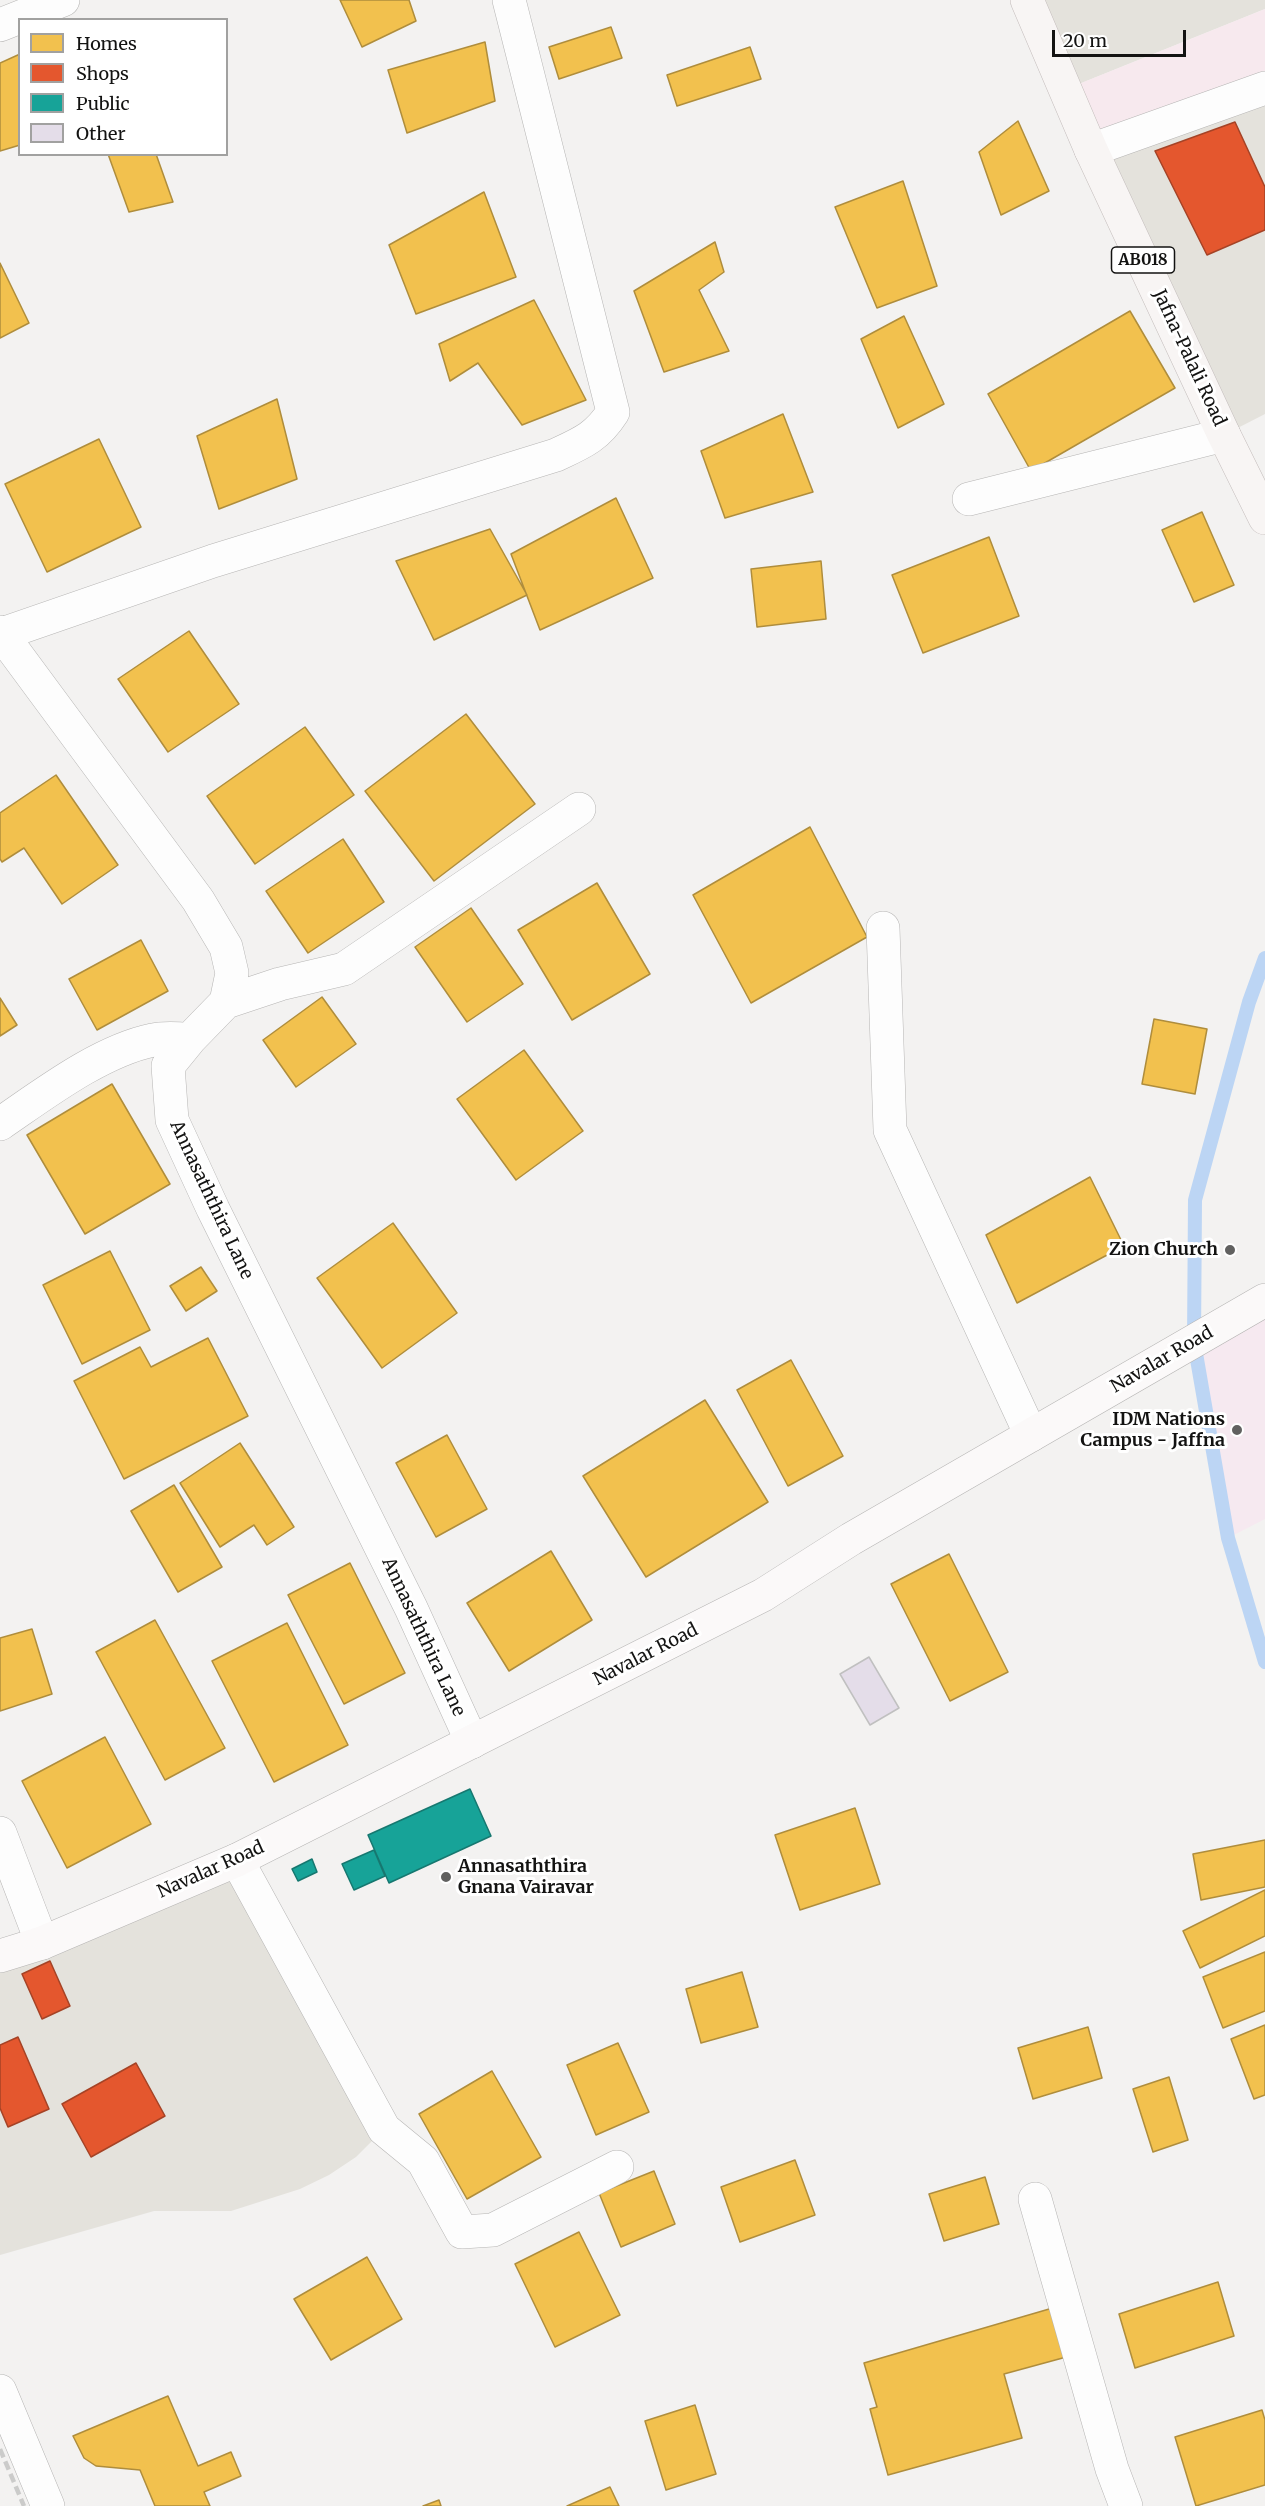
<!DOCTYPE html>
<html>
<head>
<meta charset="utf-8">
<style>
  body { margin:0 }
  #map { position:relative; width:1265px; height:2506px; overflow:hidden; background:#f3f2f1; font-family:Merriweather,serif }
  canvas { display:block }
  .legend { position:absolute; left:18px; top:18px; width:210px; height:138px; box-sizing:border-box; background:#fff; border:2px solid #a1a1a0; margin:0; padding:8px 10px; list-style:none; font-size:18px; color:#131312 }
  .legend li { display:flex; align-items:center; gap:12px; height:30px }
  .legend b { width:30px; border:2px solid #a1a1a0 }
  .scale { position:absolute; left:1052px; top:30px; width:134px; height:27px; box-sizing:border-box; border:3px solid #131312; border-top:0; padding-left:8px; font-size:18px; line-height:21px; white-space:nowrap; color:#131312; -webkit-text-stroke:4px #fff; paint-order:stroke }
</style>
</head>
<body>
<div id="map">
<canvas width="1265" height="2506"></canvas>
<ul class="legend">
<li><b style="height:16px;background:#f2c14e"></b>Homes</li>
<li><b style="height:16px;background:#e4572e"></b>Shops</li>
<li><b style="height:16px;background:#17a398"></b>Public</li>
<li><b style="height:16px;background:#e4dde9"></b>Other</li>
</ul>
<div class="scale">20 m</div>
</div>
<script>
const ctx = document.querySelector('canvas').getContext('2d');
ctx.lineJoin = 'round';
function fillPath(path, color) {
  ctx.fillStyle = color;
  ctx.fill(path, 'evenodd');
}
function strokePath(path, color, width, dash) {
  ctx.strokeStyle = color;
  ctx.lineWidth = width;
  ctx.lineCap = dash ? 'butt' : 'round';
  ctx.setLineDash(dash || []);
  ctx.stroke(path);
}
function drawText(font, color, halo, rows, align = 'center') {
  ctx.font = font + ' Merriweather,serif';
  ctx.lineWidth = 6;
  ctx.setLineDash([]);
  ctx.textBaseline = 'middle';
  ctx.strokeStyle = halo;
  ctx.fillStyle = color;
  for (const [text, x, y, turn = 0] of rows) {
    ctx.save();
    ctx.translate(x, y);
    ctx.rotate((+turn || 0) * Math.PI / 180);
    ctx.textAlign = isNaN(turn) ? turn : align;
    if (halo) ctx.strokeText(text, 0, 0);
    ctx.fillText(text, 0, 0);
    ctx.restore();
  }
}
const built = new Path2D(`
  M1027 0H1265V9L1064 90Z
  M1265 88V414L1224 435 1091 150Z
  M237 1860 384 2129 356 2157 329 2175 300 2189 231 2211H154L0 2255V1956Z`);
const education = new Path2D(`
  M1265 1300V1519L1228 1538 1194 1342Z`);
const medical = new Path2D(`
  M1265 9V88L1091 150 1064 90Z`);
const homes = new Path2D(`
  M340 0H409L416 21 362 47Z
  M611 27 622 58 559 79 549 47Z
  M485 42 495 101 407 133 388 70Z
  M750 47 761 79 677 106 667 75Z
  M20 54V145L0 151V63Z
  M1018 121 1049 191 1001 215 979 152Z
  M108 154H156L173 202 129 212Z
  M903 181 937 286 877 308 835 207Z
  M484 192 516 277 416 314 389 245Z
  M715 242 724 272 699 290 729 351 664 372 634 291Z
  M0 263 29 323 0 338Z
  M534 300 586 400 522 425 478 363 450 381 439 344Z
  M1130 311 1175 388 1031 471 988 394Z
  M904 316 944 404 898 428 861 339Z
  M277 399 297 479 219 509 197 436Z
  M783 414 813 492 725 518 701 451Z
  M99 439 141 527 47 572 5 484Z
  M616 498 653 578 540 630 511 554Z
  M1202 512 1234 585 1194 602 1162 530Z
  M490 529 527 595 434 640 396 561Z
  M989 537 1019 616 923 653 892 575Z
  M821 561 826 619 757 627 751 569Z
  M189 631 239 704 168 752 118 679Z
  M466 714 535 804 434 881 365 791Z
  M305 727 354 795 255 864 207 796Z
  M56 775 118 865 62 904 24 848 2 862 0 859V813Z
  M810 827 867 937 751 1003 693 895Z
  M343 839 384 902 308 953 266 891Z
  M597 883 650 974 572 1020 518 930Z
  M471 908 523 984 467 1022 415 947Z
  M141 940 168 991 97 1030 69 979Z
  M322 997 356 1044 296 1087 263 1040Z
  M0 998 17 1025 0 1036Z
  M1154 1019 1207 1029 1195 1094 1142 1084Z
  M524 1050 583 1131 516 1180 457 1099Z
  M112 1084 170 1184 85 1234 27 1135Z
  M1090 1177 1124 1246 1017 1303 986 1235Z
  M393 1223 457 1313 382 1368 317 1278Z
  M110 1251 150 1330 82 1364 43 1285Z
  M201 1267 217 1291 186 1311 170 1286Z
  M208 1338 248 1416 124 1479 74 1381 140 1347 151 1367Z
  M791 1360 843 1456 788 1486 737 1390Z
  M705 1400 768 1502 646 1577 583 1476Z
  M447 1435 487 1509 436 1537 396 1463Z
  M240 1443 294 1527 267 1545 254 1525 220 1547 180 1483Z
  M174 1485 222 1567 178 1592 131 1511Z
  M551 1551 592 1620 509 1671 467 1603Z
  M949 1554 1008 1672 950 1701 891 1584Z
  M350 1563 405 1673 344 1704 288 1595Z
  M155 1620 225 1748 165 1780 96 1652Z
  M287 1623 348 1745 274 1782 212 1661Z
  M32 1629 52 1694 0 1711V1638Z
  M105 1737 151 1824 67 1868 22 1781Z
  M855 1808 880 1884 800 1910 775 1835Z
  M1265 1840V1887L1201 1900 1193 1854Z
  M1265 1890V1936L1200 1968 1183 1931Z
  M1265 1952V2011L1223 2028 1203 1977Z
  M742 1972 758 2027 701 2043 686 1989Z
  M1265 2025V2095L1254 2099 1231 2039Z
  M1088 2027 1102 2078 1033 2099 1018 2048Z
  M618 2043 649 2112 596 2135 567 2065Z
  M492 2071 541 2157 467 2199 419 2114Z
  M1169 2077 1188 2140 1153 2152 1133 2089Z
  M795 2160 815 2215 740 2242 721 2187Z
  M654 2171 675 2224 621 2247 599 2193Z
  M985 2177 999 2224 944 2241 929 2194Z
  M579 2232 620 2315 555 2347 515 2264Z
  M367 2257 402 2319 331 2360 294 2299Z
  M1218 2282 1234 2336 1135 2368 1119 2314Z
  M1056 2307 1070 2356 1004 2374 1022 2438 888 2475 870 2409 877 2407 864 2363Z
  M168 2396 198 2466 231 2452 241 2476 204 2492 210 2506H155L140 2470 96 2466 84 2458 73 2436Z
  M695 2405 716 2474 666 2490 645 2421Z
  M1262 2410 1265 2420V2485L1196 2506 1175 2437Z
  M610 2487 619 2506H567Z
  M439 2500 441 2506H423Z`);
const shops = new Path2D(`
  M1235 122 1265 187V230L1207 255 1155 151Z
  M50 1961 70 2006 42 2019 22 1974Z
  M18 2037 49 2109 8 2127 0 2108V2045Z
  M136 2063 165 2116 91 2157 62 2104Z`);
const public = new Path2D(`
  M470 1789 491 1836 389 1883 368 1835Z
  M374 1850 385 1876 354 1890 342 1864Z
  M312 1859 317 1872 298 1881 292 1869Z`);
const stream = new Path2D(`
  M1265 958 1249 1002 1195 1200 1194 1342 1228 1538 1265 1662`);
const building = new Path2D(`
  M869 1657 899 1708 870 1725 840 1674Z`);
const street = new Path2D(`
  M0 25 63 0
  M1091 150 1265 88
  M969 499 1224 435
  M0 632 198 900 226 947 232 973 226 1002 190 1039 168 1066 172 1120 213 1209 411 1608 472 1742
  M2 634 213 561 556 455C582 443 597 437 613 412L509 0
  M883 928 890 1130 1031 1435
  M226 1002 280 984 344 969 579 809
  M0 1124C44 1094 100 1051 153 1040 164 1037 178 1039 190 1039
  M0 1833 42 1943
  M237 1860 384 2129 423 2161 462 2232 493 2230 617 2167
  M1035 2199 1112 2469 1126 2506
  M0 2391 48 2506`);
const secondary = new Path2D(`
  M0 1956 42 1943 237 1860 763 1595 851 1539 1265 1300`);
const primary = new Path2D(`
  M1027 0 1091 150 1224 435 1265 518`);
const rail = new Path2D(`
  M0 2449 24 2506`);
const markers = [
  [1230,1250,6,"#616160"],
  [1237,1430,6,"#616160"],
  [446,1877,6,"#616160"]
];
const shields = [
  [1143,260,63]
];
const shieldNames = [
  ["AB018",1143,260]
];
const streetNames = [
  ["Jafna-Palali Road",1189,358,65],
  ["Annasaththira Lane",211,1200,65],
  ["Navalar Road",1162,1360,-30],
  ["Annasaththira Lane",423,1637,65],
  ["Navalar Road",646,1655,-27],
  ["Navalar Road",211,1870,-24]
];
const poiNames = [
  ["Zion Church",1218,1250],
  ["IDM Nations",1225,1420],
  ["Campus - Jaffna",1225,1441],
  ["Annasaththira",458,1867,"left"],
  ["Gnana Vairavar",458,1888,"left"]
];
fillPath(built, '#e4e2dc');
fillPath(education, '#f6e9f0');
fillPath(medical, '#f7e9ee');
fillPath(homes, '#f2c14e');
strokePath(homes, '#af8d3c', 1.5);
fillPath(shops, '#e4572e');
strokePath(shops, '#a54326', 1.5);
fillPath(public, '#17a398');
strokePath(public, '#167870', 1.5);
strokePath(stream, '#bcd5f4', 14);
fillPath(building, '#e4dde9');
strokePath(building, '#c0c0c0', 1.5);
strokePath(street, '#b6b5b4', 34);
strokePath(secondary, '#b6b5b4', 34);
strokePath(primary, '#c4bdbc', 34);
strokePath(street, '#fdfdfd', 33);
strokePath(secondary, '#fbf9f9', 33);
strokePath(primary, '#f8f5f4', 33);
strokePath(rail, '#cbcbca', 4.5, [9, 4.5]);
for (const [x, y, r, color] of markers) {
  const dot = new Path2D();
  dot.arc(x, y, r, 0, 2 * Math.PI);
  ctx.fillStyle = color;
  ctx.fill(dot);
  strokePath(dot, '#fff', 2);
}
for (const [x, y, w] of shields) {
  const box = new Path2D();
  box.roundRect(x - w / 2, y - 13, w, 26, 4.5);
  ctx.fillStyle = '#fff';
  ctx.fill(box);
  strokePath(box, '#131312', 1.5);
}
drawText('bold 16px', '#131312', null, shieldNames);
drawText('18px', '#131312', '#fff', streetNames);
drawText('bold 18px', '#131312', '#fff', poiNames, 'right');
</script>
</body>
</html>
